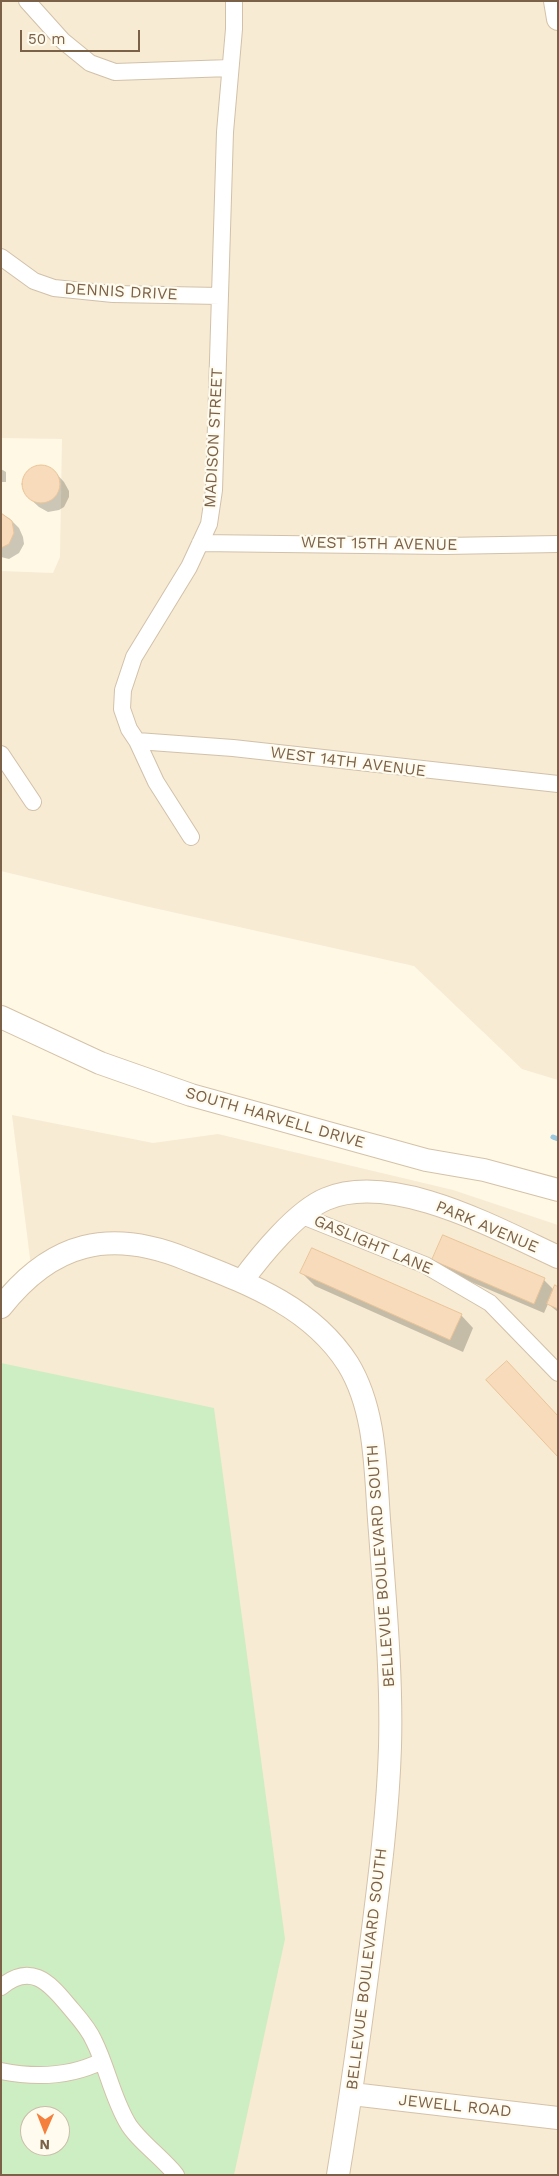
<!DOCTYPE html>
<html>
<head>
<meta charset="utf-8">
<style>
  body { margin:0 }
  #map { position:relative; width:559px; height:2176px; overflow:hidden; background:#fff8e5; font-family:"Work Sans",sans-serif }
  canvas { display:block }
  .frame { position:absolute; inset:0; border:2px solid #7b6147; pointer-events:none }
  .north { position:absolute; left:20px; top:2106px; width:50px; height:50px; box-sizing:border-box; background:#fffbee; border:1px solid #cabdab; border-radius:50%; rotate:181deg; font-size:14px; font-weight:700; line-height:20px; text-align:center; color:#7b6147 }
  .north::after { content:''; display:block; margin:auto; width:18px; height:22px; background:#f5803e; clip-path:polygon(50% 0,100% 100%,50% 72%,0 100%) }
  .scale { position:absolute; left:20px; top:30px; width:120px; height:22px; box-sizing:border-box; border:2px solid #7b6147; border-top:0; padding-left:6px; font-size:15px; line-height:18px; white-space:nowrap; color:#7b6147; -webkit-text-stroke:4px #fffbee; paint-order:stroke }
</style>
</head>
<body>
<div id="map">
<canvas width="559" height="2176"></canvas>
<div class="frame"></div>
<div class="north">N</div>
<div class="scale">50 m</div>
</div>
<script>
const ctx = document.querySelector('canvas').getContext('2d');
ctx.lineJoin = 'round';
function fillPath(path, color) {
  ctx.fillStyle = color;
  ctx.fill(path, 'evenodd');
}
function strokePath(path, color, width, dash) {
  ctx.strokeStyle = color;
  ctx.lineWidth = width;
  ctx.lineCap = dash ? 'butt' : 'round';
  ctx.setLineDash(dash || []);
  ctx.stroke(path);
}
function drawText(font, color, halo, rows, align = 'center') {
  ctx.font = font + ' "Work Sans",sans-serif';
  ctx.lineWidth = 4.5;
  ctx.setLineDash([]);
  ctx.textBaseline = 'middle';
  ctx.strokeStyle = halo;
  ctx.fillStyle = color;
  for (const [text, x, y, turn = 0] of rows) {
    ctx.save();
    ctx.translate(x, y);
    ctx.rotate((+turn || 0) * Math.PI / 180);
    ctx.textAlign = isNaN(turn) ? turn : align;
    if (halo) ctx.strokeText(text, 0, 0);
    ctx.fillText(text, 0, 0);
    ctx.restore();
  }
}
const residential = new Path2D(`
  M1 1H558V1080L522 1069 414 966 145 906 1 871V571L53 573 60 557 62 439 1 438Z
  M12 1115 153 1143 218 1134 453 1190 558 1225V2175H1V1309L32 1274ZM30 2116H60V2146H30Z`);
const green = new Path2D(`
  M1 1363 214 1408 285 1939 234 2175H1ZM30 2116H60V2146H30Z`);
const shadow = new Path2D(`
  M39 466H45L54 471 64 482 69 491V497L64 507 59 510 48 512 39 507 28 497 23 485 25 475 29 470Z
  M1 469 6 472V482H1Z
  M1 514 9 518 19 528 23 537 24 544 19 553 9 559 1 557Z
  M433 1260 544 1280 554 1290 558 1288V1312L548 1304 544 1313 443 1270Z
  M302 1273 461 1315 473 1328 463 1352 315 1286Z`);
const stream = new Path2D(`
  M553 1137 558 1139`);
const building = new Path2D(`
  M22 484a19 19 0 1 1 38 0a19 19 0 1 1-38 0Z
  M1 513 12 521 14 533 9 544 1 548Z
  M443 1235 545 1278 534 1304 432 1260Z
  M312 1248 462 1314 450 1340 300 1273Z
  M555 1285 558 1287V1309L547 1304Z
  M507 1361 558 1416V1457L486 1380Z`);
const street = new Path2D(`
  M27 1 63 41 90 63 115 72 230 68
  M1 257 34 281 54 288 113 294 220 296
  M200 543 445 546 558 544
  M137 741 233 748 558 784
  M1 754 33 802
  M191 837 156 782 137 741 129 729 122 709 123 690 134 657 189 567 209 524 214 490 225 132 234 29V1
  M300 1215 425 1265 490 1303 558 1373
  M1 1987C30 1963 48 1981 67 2004 77 2016 88 2027 94 2041 107 2067 112 2096 127 2122 136 2139 163 2158 176 2175
  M1 2071C36 2078 70 2077 102 2061`);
const secondary = new Path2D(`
  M555 1 558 19
  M1 1017 100 1063 191 1095 426 1160 484 1170 558 1190
  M242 1281C261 1255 297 1211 326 1199 393 1171 497 1229 558 1257
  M1 1307C52 1242 110 1228 186 1259 247 1283 311 1306 348 1364 378 1413 375 1477 380 1532 385 1604 392 1675 390 1747 388 1811 380 1874 372 1937 362 2017 351 2096 338 2175
  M352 2094 558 2118`);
const streetNames = [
  ["DENNIS DRIVE",121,292,3],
  ["MADISON STREET",214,438,-87],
  ["WEST 15TH AVENUE",379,544,1],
  ["WEST 14TH AVENUE",348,762,7],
  ["SOUTH HARVELL DRIVE",275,1118,16],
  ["PARK AVENUE",487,1227,23],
  ["GASLIGHT LANE",373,1245,23],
  ["BELLEVUE BOULEVARD SOUTH",381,1566,-94],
  ["BELLEVUE BOULEVARD SOUTH",367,1969,-83],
  ["JEWELL ROAD",455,2106,6]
];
fillPath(residential, '#f7ebd3');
fillPath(green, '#cdeec2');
fillPath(shadow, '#0003');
strokePath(stream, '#9ccade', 5);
fillPath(building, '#f7dbba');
strokePath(building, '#ebc498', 1);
strokePath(street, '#d2c1a9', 18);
strokePath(secondary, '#d5c2a7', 24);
strokePath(street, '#fff', 16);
strokePath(secondary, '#fff', 22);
drawText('16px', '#7b6147', '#fffbee', streetNames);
</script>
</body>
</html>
